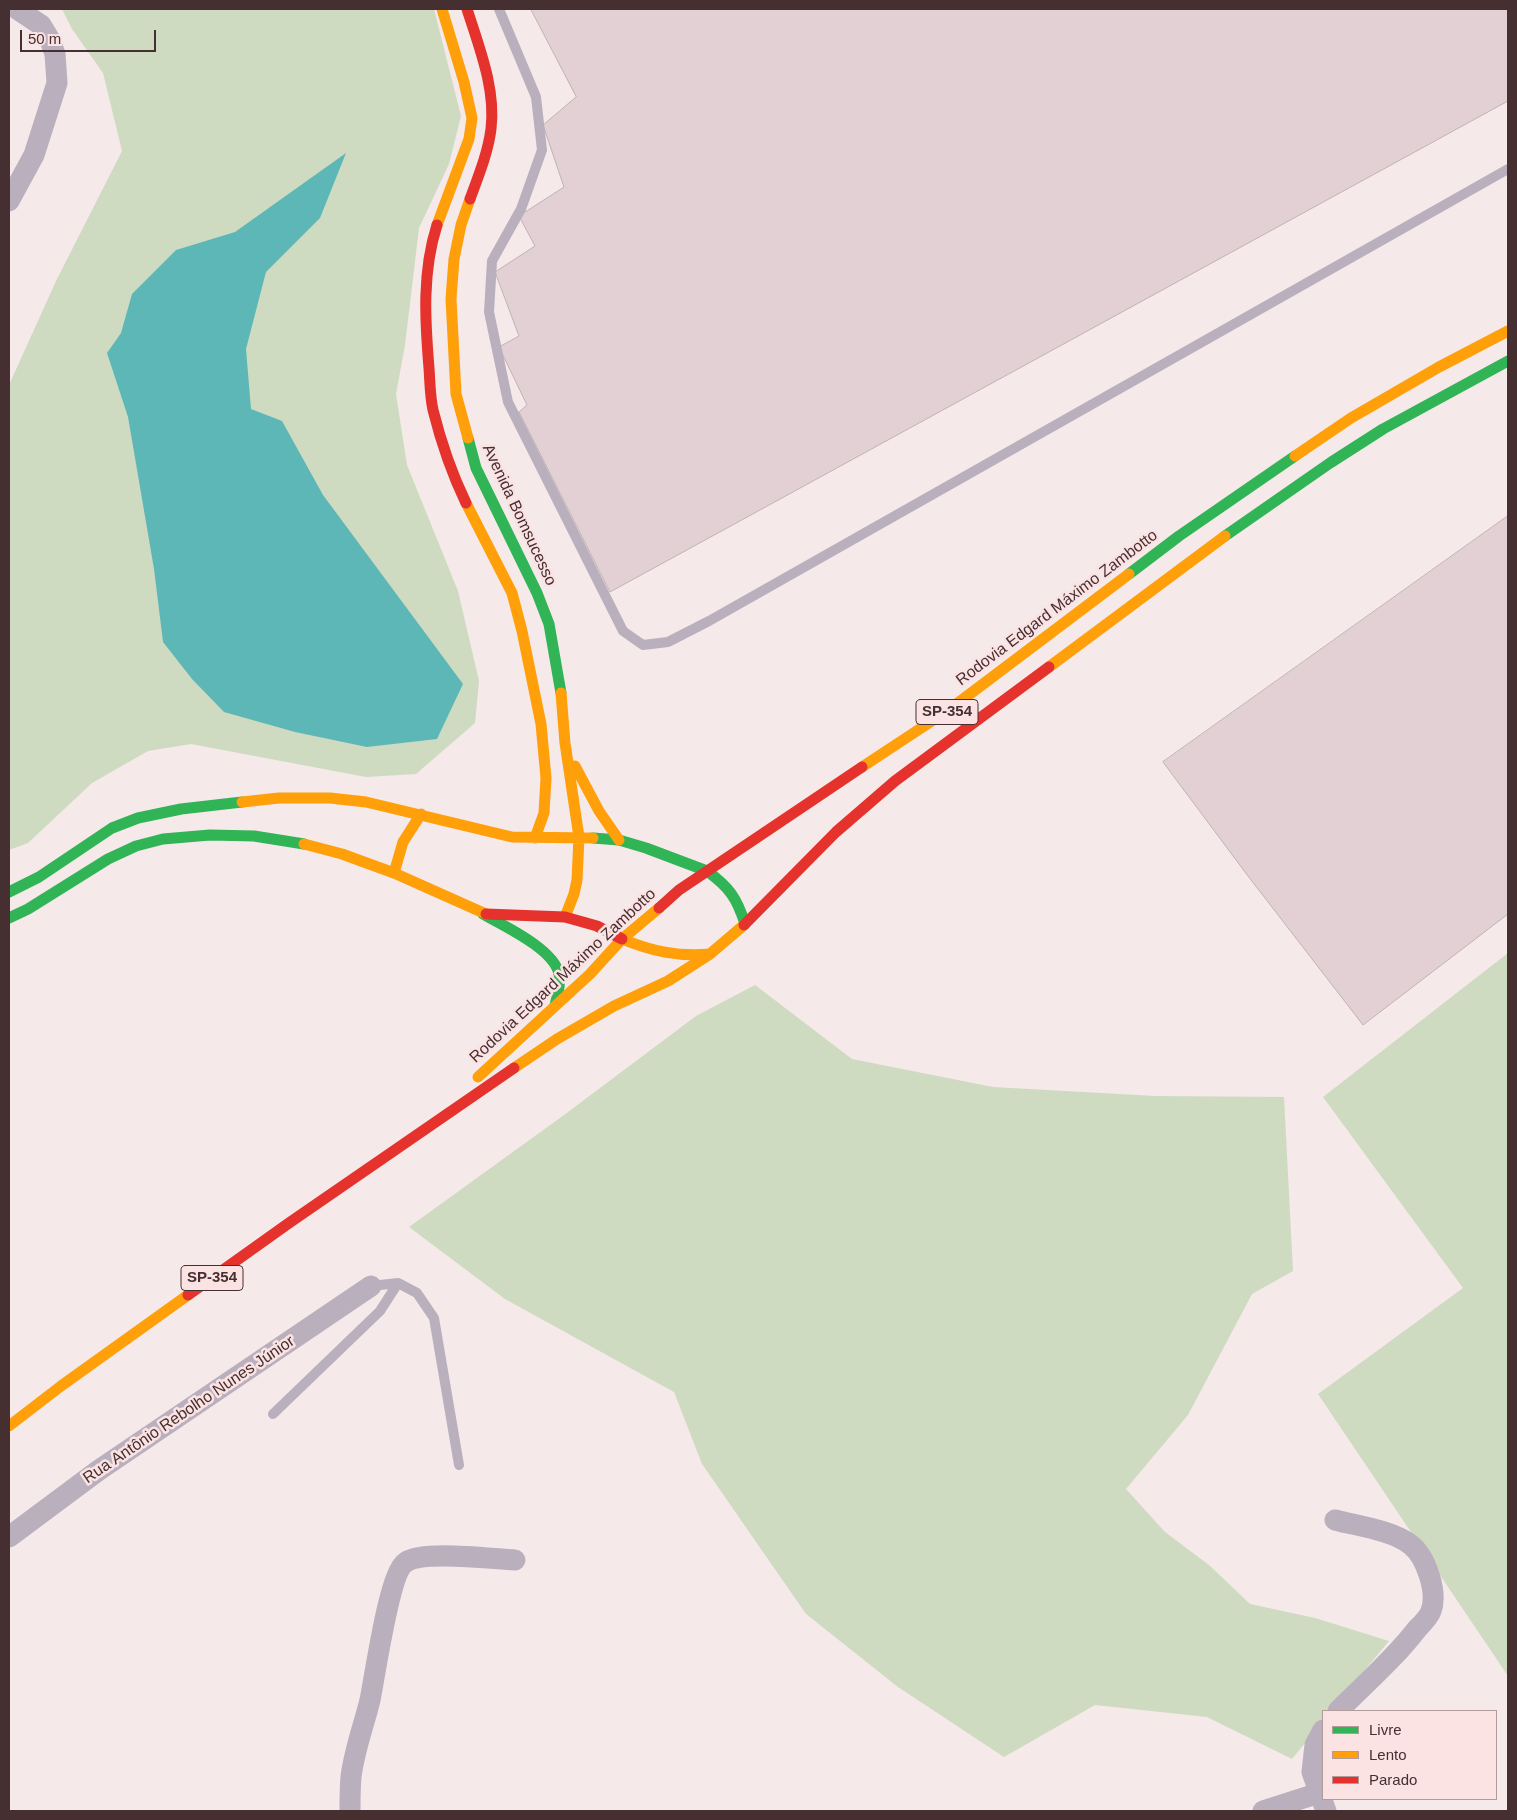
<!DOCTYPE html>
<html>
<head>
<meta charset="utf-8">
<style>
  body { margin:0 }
  #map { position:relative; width:1517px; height:1820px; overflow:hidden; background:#f5e9e9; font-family:Helvetica,sans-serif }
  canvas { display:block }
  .frame { position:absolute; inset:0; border:10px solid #462f30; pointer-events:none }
  .legend { position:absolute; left:1322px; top:1710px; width:175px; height:90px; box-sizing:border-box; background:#fbe3e3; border:1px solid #b39b9b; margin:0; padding:6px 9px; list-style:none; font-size:15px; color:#462f30 }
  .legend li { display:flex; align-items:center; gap:10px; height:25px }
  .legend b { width:25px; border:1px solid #b39b9b }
  .scale { position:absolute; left:20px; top:30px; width:136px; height:22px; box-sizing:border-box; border:2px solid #462f30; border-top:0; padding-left:6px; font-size:15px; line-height:18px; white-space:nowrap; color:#462f30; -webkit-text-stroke:4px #fbe3e3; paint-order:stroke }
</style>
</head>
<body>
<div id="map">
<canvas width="1517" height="1820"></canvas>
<div class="frame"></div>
<ul class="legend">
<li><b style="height:6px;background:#30b455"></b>Livre</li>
<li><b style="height:6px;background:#ff9f0a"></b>Lento</li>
<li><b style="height:6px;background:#e5322d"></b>Parado</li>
</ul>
<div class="scale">50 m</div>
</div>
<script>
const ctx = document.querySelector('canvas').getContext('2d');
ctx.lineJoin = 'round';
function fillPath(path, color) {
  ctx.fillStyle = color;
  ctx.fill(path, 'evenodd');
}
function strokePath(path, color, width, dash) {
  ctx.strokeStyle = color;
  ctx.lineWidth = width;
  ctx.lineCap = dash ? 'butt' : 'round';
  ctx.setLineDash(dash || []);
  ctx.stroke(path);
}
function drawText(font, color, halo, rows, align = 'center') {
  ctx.font = font + ' Helvetica,sans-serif';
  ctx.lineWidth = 5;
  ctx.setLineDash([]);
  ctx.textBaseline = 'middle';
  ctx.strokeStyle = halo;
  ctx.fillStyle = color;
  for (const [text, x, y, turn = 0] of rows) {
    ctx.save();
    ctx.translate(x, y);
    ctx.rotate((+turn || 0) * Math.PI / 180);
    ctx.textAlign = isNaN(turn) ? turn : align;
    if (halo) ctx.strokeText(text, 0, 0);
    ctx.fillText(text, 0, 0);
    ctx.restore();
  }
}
const green = new Path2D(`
  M62 9H434L461 116 449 164 419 228 405 345 396 394 407 465 458 591 479 681 475 723 416 774 366 777 191 744 148 751 92 783 28 843 9 850V385L56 281 122 151 103 73 72 29Z
  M1508 953V1676L1318 1394 1463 1288 1323 1097Z
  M755 985 852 1059 993 1087 1155 1096 1284 1097 1293 1271 1252 1294 1188 1415 1126 1489 1165 1532 1209 1565 1250 1604 1315 1618 1389 1641 1331 1711H1323V1721L1292 1759 1207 1717 1095 1705 1004 1757 898 1687 806 1614 702 1464 674 1392 505 1299 409 1227 564 1115 696 1016Z`);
const water = new Path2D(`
  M346 153 320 218 266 272 246 349 251 409 282 421 323 495 463 684 437 739 367 747 295 732 224 712 192 679 163 642 154 569 128 417 107 353 121 333 132 294 176 250 235 232Z`);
const building = new Path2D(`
  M531 9H1508V101L610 592 519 412 527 405 499 347 519 336 495 272 535 246 519 216 564 187 543 125 576 97Z
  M1508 516V914L1363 1025 1248 876 1163 762Z`);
const lane = new Path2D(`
  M499 9 536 97 542 150 521 209 492 261 489 312 508 402 623 631 643 645 668 642 709 621 1508 169
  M371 1286 398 1283 417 1293 434 1318 459 1465
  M273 1414 380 1311 398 1283`);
const street = new Path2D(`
  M9 201 34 155 57 83 55 54 50 40 41 25 17 9
  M1335 1520C1357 1526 1392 1530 1411 1545 1426 1557 1438 1592 1431 1611 1429 1617 1422 1624 1417 1629 1394 1659 1365 1684 1338 1711
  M9 1537 99 1470 371 1286
  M1323 1730 1315 1745 1312 1772 1326 1811
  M350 1811C350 1800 350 1788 351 1777 354 1751 364 1725 370 1700 375 1677 389 1572 406 1562 424 1550 491 1559 515 1560
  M1263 1811 1319 1793`);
const fast = new Path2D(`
  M468 438 476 468 537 593 549 624 561 693
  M1225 536 1330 463 1383 429 1508 361
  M1129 574 1179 536 1295 456
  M593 838 619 840 646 848 707 871
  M707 871C729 887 737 898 745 924
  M9 892 39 877 112 828 138 818 181 809 242 802
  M483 914C504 926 554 949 559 974 561 984 558 995 555 1005
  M9 918 28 909 108 859 136 846 163 839 210 835 254 836 304 844`);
const slow = new Path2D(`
  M437 225 469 139 472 118 464 82 442 9
  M468 438 456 394 451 299 454 259 461 225 470 199
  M1295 456 1351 418 1439 367 1508 331
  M466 503 512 593 522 631 541 724 546 778 544 813 535 838
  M1049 667 1225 536
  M561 693 565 743 579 837 577 880 574 894 565 917
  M575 766 599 811 619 840
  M862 767 950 709 1129 574
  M242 802 279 798H330L366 802 512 837 593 838
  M304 844 342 854 394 873 486 914
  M394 873 403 842 421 814
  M622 939C651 951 678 957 710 954
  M514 1068 557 1039 614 1006 668 981 710 954 744 925
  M478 1077 590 974 622 939 659 908
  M9 1426 61 1386 188 1295`);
const jam = new Path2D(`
  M467 9C479 47 496 89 491 129 488 153 478 177 470 199
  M437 225C422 272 425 320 429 368 430 382 430 397 433 410 441 442 452 474 466 503
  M659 908 679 890 862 767
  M486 914 565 917 597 926 622 939
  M744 925 836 832 895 781 1049 667
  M188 1295 289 1223 514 1068`);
const shields = [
  [947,712,62],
  [212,1278,62]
];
const shieldNames = [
  ["SP-354",947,712],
  ["SP-354",212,1278]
];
const streetNames = [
  ["Avenida Bomsucesso",519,515,65],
  ["Rodovia Edgard Máximo Zambotto",1057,608,-37],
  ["Rodovia Edgard Máximo Zambotto",563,976,-43],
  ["Rua Antônio Rebolho Nunes Júnior",189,1410,-34]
];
fillPath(green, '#cedbc1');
fillPath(water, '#5eb7b7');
fillPath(building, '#e2d0d4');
strokePath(building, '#c0b1b5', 1);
strokePath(lane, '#baafbd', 10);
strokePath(street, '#baafbd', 21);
strokePath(fast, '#30b455', 11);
strokePath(slow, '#ff9f0a', 11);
strokePath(jam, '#e5322d', 11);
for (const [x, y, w] of shields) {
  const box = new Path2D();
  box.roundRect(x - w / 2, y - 12.5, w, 25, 4);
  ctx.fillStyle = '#fbe3e3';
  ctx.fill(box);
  strokePath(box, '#462f30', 1);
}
drawText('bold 15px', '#462f30', null, shieldNames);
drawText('16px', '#462f30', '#fbe3e3', streetNames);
</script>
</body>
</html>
